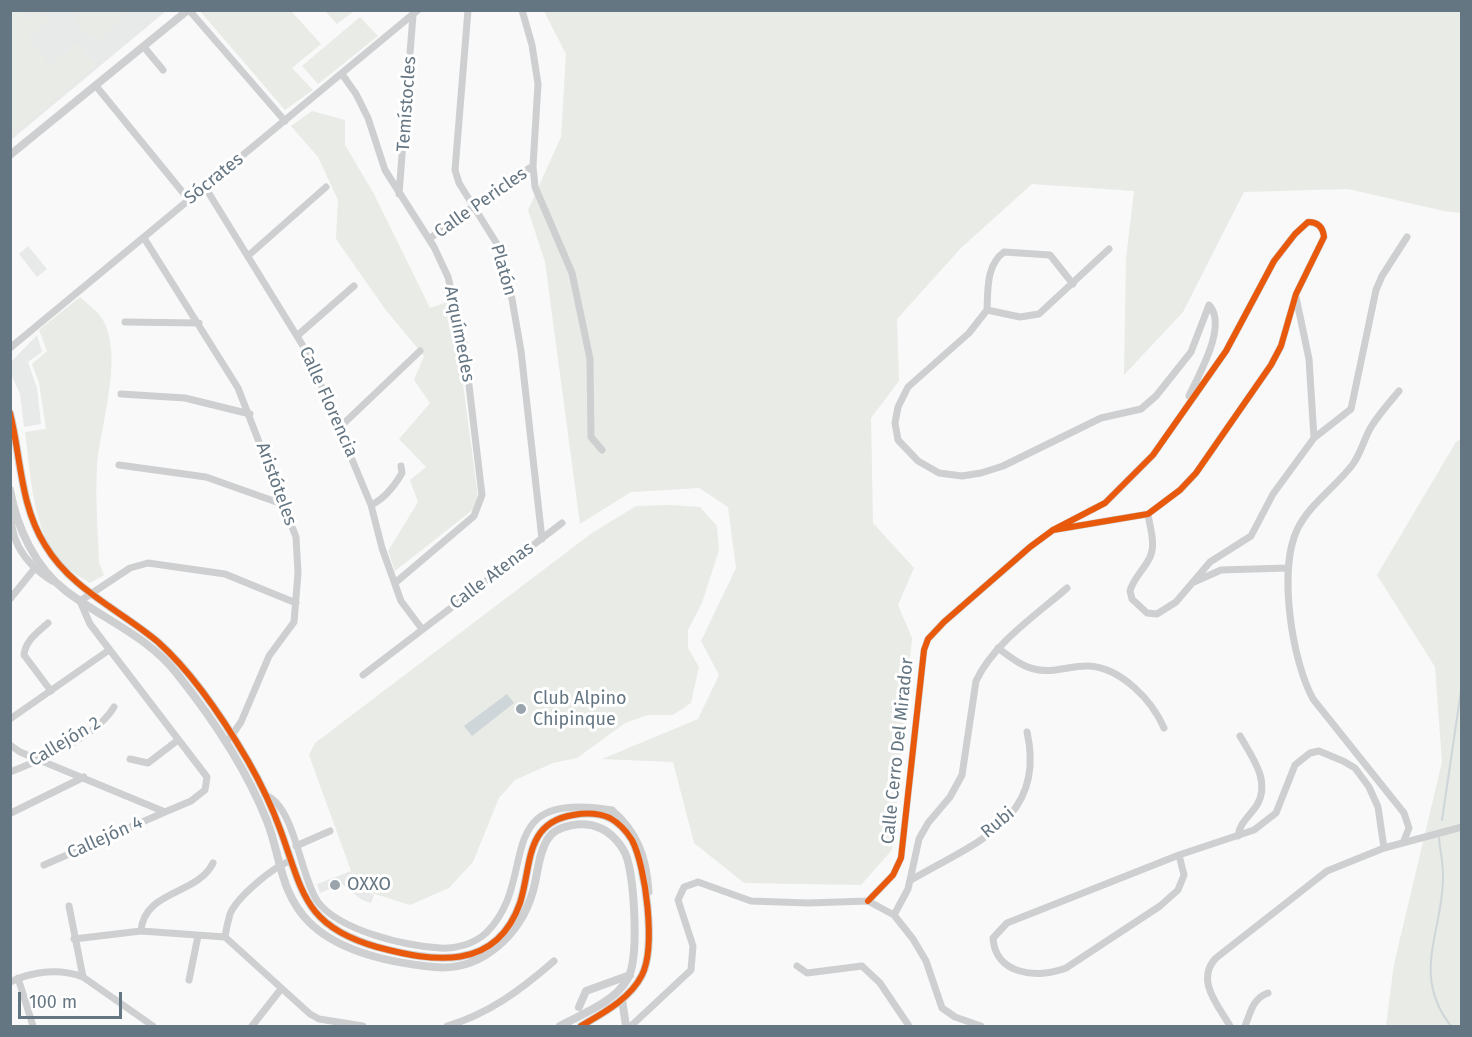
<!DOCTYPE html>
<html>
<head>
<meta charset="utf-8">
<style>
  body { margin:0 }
  #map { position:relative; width:1472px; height:1037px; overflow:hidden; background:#f9f9f9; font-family:"Fira Sans",sans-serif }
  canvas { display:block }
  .frame { position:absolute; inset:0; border:12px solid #657683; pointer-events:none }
  .scale { position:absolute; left:18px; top:992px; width:104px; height:27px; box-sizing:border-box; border:3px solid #657683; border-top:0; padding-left:8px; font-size:18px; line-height:21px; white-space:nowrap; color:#657683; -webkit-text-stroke:4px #fff; paint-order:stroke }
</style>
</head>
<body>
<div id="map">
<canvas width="1472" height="1037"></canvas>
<div class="frame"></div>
<div class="scale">100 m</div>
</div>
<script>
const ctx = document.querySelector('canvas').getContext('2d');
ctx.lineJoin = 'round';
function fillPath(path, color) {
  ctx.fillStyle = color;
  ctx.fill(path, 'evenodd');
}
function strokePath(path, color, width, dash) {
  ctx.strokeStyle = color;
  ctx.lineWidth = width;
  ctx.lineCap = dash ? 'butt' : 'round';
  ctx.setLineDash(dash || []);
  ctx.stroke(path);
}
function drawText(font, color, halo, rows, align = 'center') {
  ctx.font = font + ' "Fira Sans",sans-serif';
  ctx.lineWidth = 6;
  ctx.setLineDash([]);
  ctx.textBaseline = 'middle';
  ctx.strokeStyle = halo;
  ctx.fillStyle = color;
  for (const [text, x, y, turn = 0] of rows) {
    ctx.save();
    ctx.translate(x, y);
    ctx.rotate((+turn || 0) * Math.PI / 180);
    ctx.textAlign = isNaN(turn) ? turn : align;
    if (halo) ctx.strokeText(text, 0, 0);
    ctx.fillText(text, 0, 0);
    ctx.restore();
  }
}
const built = new Path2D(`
  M11 11H166L11 140Z
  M28 246 47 269 37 277 19 254Z
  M37 335 42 352 28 362 37 388 41 424 24 427 20 394 11 374V362Z
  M351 871 362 889 374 895 371 903 362 900 342 884 320 893 317 884Z`);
const green = new Path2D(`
  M11 10 24 11 25 20 40 11 50 21 28 37 51 66 77 42 97 64 11 137Z
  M77 11H122L120 14 123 18 100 42C86 36 76 27 77 11Z
  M200 11H291L321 44 292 68 313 90 285 110Z
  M325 11H354L337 24Z
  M544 11H1461V213L1444 211 1348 189 1244 192 1183 312 1124 375 1126 258 1134 191 1032 184 961 248 897 319 899 381 871 418 873 523 914 568 898 605 912 638 892 850 861 885 744 883 694 843 673 762 602 759 698 719 719 675 701 641 736 568 728 507 699 488 631 492 580 524 545 262 528 210 561 137 566 54Z
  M360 17 378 36 318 84 302 66Z
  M312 111 345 120V145L374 194 430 308 447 302 455 323 479 505 395 571 388 551 418 502 410 480 426 467 399 439 430 403 414 380 424 356 385 309 336 239 338 200 318 157 291 126Z
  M80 297C87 304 98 311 103 320 124 358 100 426 97 466 95 498 98 531 99 563L104 575 90 583C82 578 73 573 66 567 32 536 31 475 25 432L46 429 39 383 32 364 47 351 39 330Z
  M1461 439V1026H1386L1394 964 1442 762 1435 667 1377 575 1456 442Z
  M671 505 700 507 717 526 719 550 702 603 688 630V648L699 667 691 703 673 715H648L625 723 577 758 553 763 515 780 499 798 473 862 449 888 410 905 369 892 351 871 309 755 315 743 592 533 636 506Z`);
const water = new Path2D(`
  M507 694 514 703 472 736 464 726Z`);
const stream = new Path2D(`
  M1442 820 1462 684
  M1439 838C1440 850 1443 862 1443 875 1444 930 1410 974 1451 1026`);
const minor = new Path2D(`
  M189 10 285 121
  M468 10 455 170 459 183 497 244 512 299 521 351 542 539
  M522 10 532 45 538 84 533 166 535 187 572 273 590 359 591 437 602 450
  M144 47 163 70
  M342 74 356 94 368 118 385 170 434 247 448 277 464 343 482 495 474 516 395 583
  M96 86 189 200
  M205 187 308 354 371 505 382 548 401 601 422 629
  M399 194 413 15
  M144 238 238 388 296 537 298 573 294 622 269 656 241 722 230 738
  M429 239 507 182 533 166
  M1109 249 1039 314 1020 317 987 310 969 333 908 387 898 407 895 423 898 440 918 461 939 473 962 476 981 473 1003 466 1101 418 1141 409 1156 396 1191 352 1209 305C1228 325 1199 374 1189 396
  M249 255 326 187
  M987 310C988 290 986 265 1004 252L1050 255 1073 284
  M125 322 199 323
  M298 335 354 286
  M10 348 418 10
  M1399 391C1389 403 1379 414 1371 427 1364 439 1361 453 1353 464 1336 487 1309 504 1297 530 1278 570 1292 661 1313 699L1404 813 1409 828 1403 843
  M121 394 185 398 250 414
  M340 427 420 351
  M1314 438 1351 409 1376 290 1382 276 1407 237
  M119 465 206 477 285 505
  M12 504C7 539 24 563 52 581
  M371 505C384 499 395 485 402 473L401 466
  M1148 514C1150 528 1156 544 1150 557 1144 570 1134 577 1130 591L1132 599 1147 613 1157 614 1176 602 1210 562 1251 536 1273 494 1314 438 1309 359 1296 297
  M1194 582 1221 570 1287 568
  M10 599 35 568
  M48 623C38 632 25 641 24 655L51 691
  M998 648C1009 656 1021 666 1034 669 1053 674 1071 665 1089 666 1121 668 1152 700 1164 728
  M363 675 562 523
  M10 719 109 650
  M10 745 20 752 165 812 191 801 205 790 207 777 90 624 80 601 130 568 148 563 225 574 296 603
  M130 759 148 763 178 740
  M10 772C41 760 97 736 114 707
  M265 795C295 805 300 877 318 902 340 931 406 946 440 948 456 949 474 944 486 933 542 878 486 789 612 810L609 818
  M612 810C638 832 647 858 649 892
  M11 813 84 777
  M1238 836C1240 822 1249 817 1257 805 1271 781 1252 757 1240 736
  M296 846 330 831
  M1179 855 1184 875 1178 890 1160 906 1066 968C1038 979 995 975 993 938L1007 923 1179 855 1254 830 1276 813 1295 765 1310 753 1319 751 1343 761 1355 768 1369 787 1378 807 1384 848
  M44 865 165 812
  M911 880C974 843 1047 820 1027 732
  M868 901 893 875 901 858 924 650 928 639 944 622 1030 547 1053 530 1105 503 1153 455 1226 351 1274 261 1295 234 1308 222C1318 222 1323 227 1324 237L1296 294 1281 346 1271 365 1196 473 1180 490 1148 514 1053 530
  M69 906 83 977
  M894 915 908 889 919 839 928 823 950 797 962 775 976 681C994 643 1035 616 1067 588
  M141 931C144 890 198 895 213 863
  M225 937C226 930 228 921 230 914 237 897 273 867 290 861
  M74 939 141 931 225 937 310 1014 319 1019 363 1026
  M797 966 807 973 862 966 880 983 909 1026
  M18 978 33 1026
  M189 980 198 936
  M10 982C33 971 60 968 83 977L153 1026
  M252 1026 281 989
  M447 1026C489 1014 522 989 554 961
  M631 1026 691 970 693 946 678 900 684 887 698 882 751 901 808 903 868 901 894 915 913 939 926 961 942 1008 955 1017 981 1026
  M1230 1026C1218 1005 1195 980 1216 958L1327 871 1384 848 1462 827
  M1245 1026C1251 1012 1252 999 1268 993`);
const tertiary = new Path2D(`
  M10 155 188 10
  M10 413C21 457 20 505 45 545 71 589 120 610 158 642 194 674 224 720 248 761 260 782 272 807 280 829 303 891 303 926 377 947 433 962 496 972 520 903 532 866 524 823 573 815 584 813 599 813 610 818 619 823 627 832 632 840 646 867 656 947 642 975 630 999 603 1013 581 1026
  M10 490C17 528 35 567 66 591 104 620 148 636 178 675 213 719 246 768 267 821 281 857 280 893 309 922 340 953 393 963 434 967 482 972 521 934 533 891 538 874 538 855 547 840 556 824 584 821 600 828 612 833 623 846 627 858 634 882 640 960 627 980 614 1002 582 1014 560 1026
  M622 1000 626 1026
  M579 1007 586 991 630 975`);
const cycleway = new Path2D(`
  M10 413C21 457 20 505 45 545 71 589 120 610 158 642 194 674 224 720 248 761 260 782 272 807 280 829 303 891 303 926 377 947 433 962 496 972 520 903 532 866 524 823 573 815 584 813 599 813 610 818 619 823 627 832 632 840 646 867 656 947 642 975 630 999 603 1013 581 1026
  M868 901 893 875 901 858 924 650 928 639 944 622 1030 547 1053 530 1105 503 1153 455 1226 351 1274 261 1295 234 1308 222C1318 222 1323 227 1324 237L1296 294 1281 346 1271 365 1196 473 1180 490 1148 514 1053 530`);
const markers = [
  [521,709,6,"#99a4ac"],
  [335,885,6,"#99a4ac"]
];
const streetNames = [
  ["Temístocles",407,104,-86],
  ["Sócrates",214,179,-39],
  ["Calle Pericles",481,203,-35],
  ["Platón",503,270,74],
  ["Arquímedes",459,334,79],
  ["Calle Florencia",328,402,66],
  ["Aristóteles",276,484,70],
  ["Calle Atenas",492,576,-37],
  ["Callejón 2",65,742,-31],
  ["Calle Cerro Del Mirador",898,751,-84],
  ["Rubi",998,823,-40],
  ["Callejón 4",105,838,-24]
];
const poiNames = [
  ["Club Alpino",533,699],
  ["Chipinque",533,720],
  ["OXXO",347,885]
];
fillPath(built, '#e8e9e9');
fillPath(green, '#e8ebe6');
fillPath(water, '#ced6d9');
strokePath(stream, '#ced6d9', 2);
strokePath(minor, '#cecfd0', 7);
strokePath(tertiary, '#cecfd0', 8);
strokePath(cycleway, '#e8590c', 6);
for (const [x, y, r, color] of markers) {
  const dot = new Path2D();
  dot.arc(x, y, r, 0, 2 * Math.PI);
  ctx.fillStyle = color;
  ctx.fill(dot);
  strokePath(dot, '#fff', 2);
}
drawText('18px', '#657683', '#fff', streetNames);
drawText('18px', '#657683', '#fff', poiNames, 'left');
</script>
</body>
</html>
